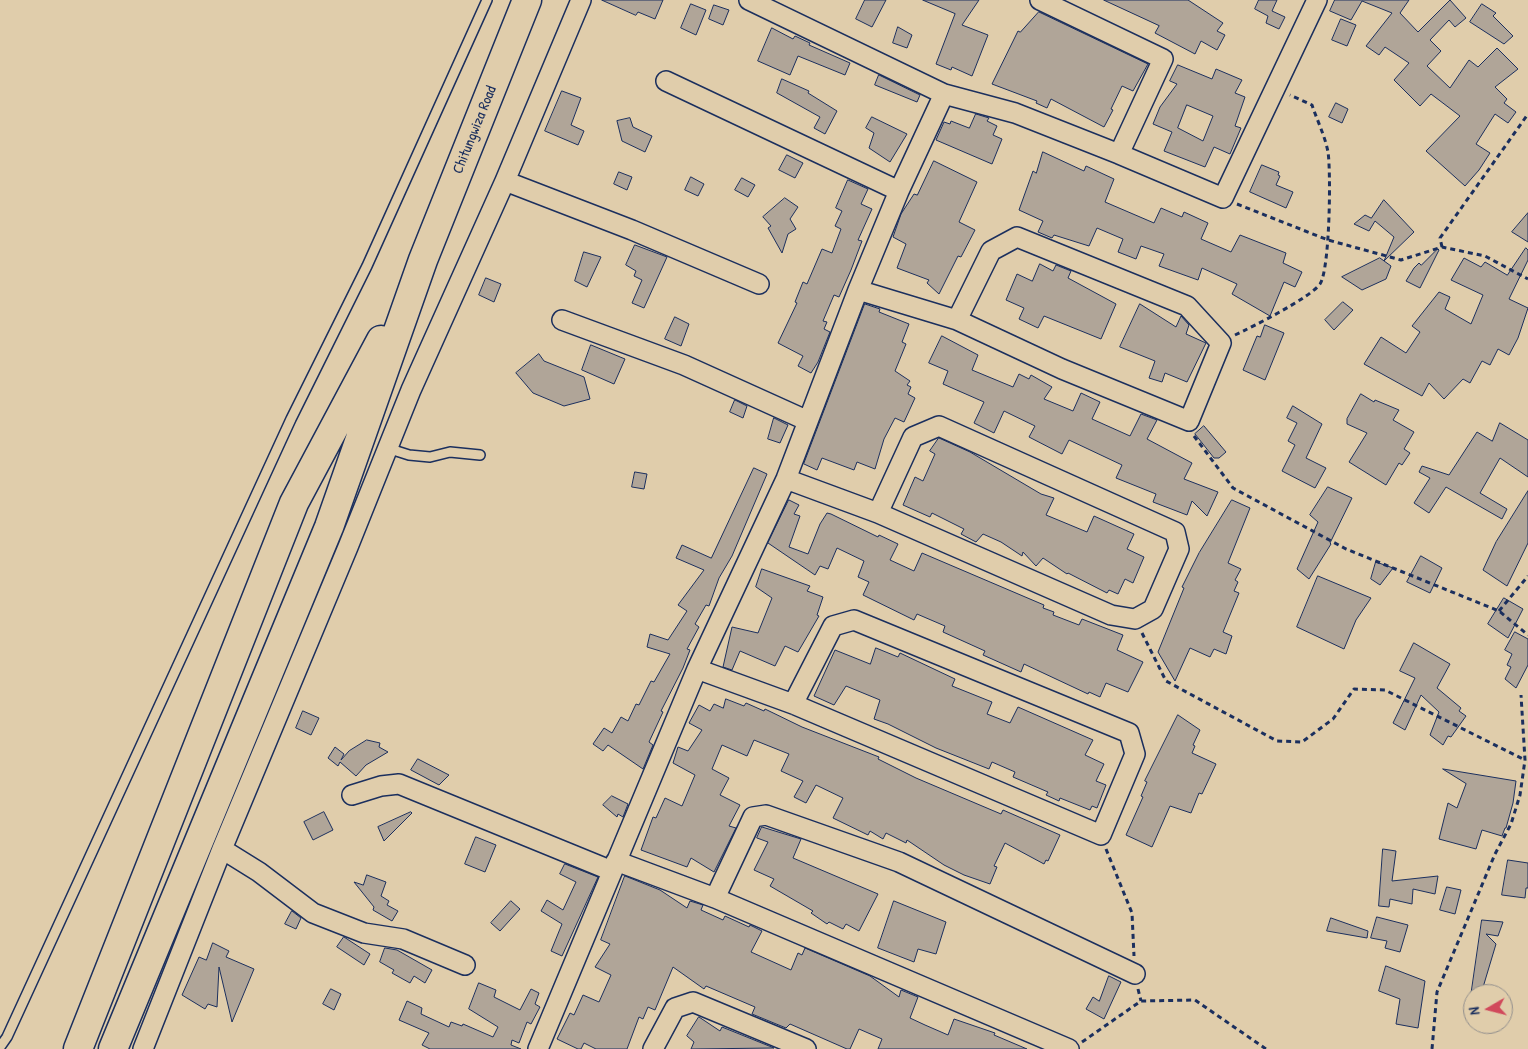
<!DOCTYPE html>
<html>
<head>
<meta charset="utf-8">
<style>
  body { margin:0 }
  #map { position:relative; width:1528px; height:1049px; overflow:hidden; background:#e0cdab; font-family:"Patrick Hand",sans-serif }
  canvas { display:block }
  .north { position:absolute; left:1463px; top:984px; width:50px; height:50px; box-sizing:border-box; background:#e0cdab; border:1px solid #918e8c; border-radius:50%; rotate:262deg; font-size:14px; font-weight:700; line-height:20px; text-align:center; color:#1b2f5e }
  .north::after { content:''; display:block; margin:auto; width:18px; height:22px; background:#d1495b; clip-path:polygon(50% 0,100% 100%,50% 72%,0 100%) }
</style>
</head>
<body>
<div id="map">
<canvas width="1528" height="1049"></canvas>
<div class="north">N</div>
</div>
<script>
const ctx = document.querySelector('canvas').getContext('2d');
ctx.lineJoin = 'round';
function fillPath(path, color) {
  ctx.fillStyle = color;
  ctx.fill(path, 'evenodd');
}
function strokePath(path, color, width, dash) {
  ctx.strokeStyle = color;
  ctx.lineWidth = width;
  ctx.lineCap = dash ? 'butt' : 'round';
  ctx.setLineDash(dash || []);
  ctx.stroke(path);
}
function drawText(font, color, halo, rows, align = 'center') {
  ctx.font = font + ' "Patrick Hand",sans-serif';
  ctx.lineWidth = 4;
  ctx.setLineDash([]);
  ctx.textBaseline = 'middle';
  ctx.strokeStyle = halo;
  ctx.fillStyle = color;
  for (const [text, x, y, turn = 0] of rows) {
    ctx.save();
    ctx.translate(x, y);
    ctx.rotate((+turn || 0) * Math.PI / 180);
    ctx.textAlign = isNaN(turn) ? turn : align;
    if (halo) ctx.strokeText(text, 0, 0);
    ctx.fillText(text, 0, 0);
    ctx.restore();
  }
}
const building = new Path2D(`
  M602 0H663L655 19 638 12 636 15Z
  M865 0H886L872 27 856 19Z
  M923 0H979L962 25 988 35 972 76 952 67 951 70 936 64 955 14Z
  M1104 0H1188L1223 23 1217 31 1225 35 1217 50 1201 41 1195 54 1155 33 1159 26Z
  M1259 0H1277L1272 11 1285 17 1279 29 1266 23 1268 16 1255 9Z
  M1335 0H1409L1400 13 1418 32 1450 0 1466 18 1455 27 1449 20 1430 40 1441 51 1427 66 1450 88 1469 60 1478 67 1497 48 1518 69 1495 87 1507 99 1504 103 1516 112 1508 123 1495 114 1476 144 1490 153 1479 170 1465 186 1426 151 1460 116 1431 94 1420 106 1394 80 1409 63 1385 47 1379 55 1366 46 1392 13 1362 1 1351 20 1330 11Z
  M691 4 706 10 696 35 681 28Z
  M1482 4 1496 13 1493 16 1513 36 1504 44 1470 22Z
  M714 5 729 10 723 25 709 19Z
  M1039 12 1148 64 1133 91 1122 86 1111 109 1113 110 1104 127 1051 99 1047 108 1036 103 1037 101 992 84 1018 31 1020 32Z
  M1341 19 1356 25 1347 46 1332 40Z
  M898 27 912 35 907 48 893 43Z
  M772 28 793 39 795 36 810 43 809 45 850 63 845 75 798 56 790 75 758 61Z
  M1178 65 1212 79 1216 69 1242 80 1235 93 1245 97 1235 126 1241 128 1230 154 1214 147 1205 167 1164 151 1172 132 1153 124 1160 107 1177 84 1170 81ZM1187 105 1213 116 1203 141 1178 128Z
  M879 75 920 95 917 102 875 85Z
  M782 79 809 91 808 93 837 111 825 134 814 128 820 117 777 93Z
  M562 91 581 98 571 125 584 131 578 145 545 131Z
  M1336 103 1348 109 1342 123 1329 117Z
  M976 114 989 118 987 121 997 126 993 135 1002 139 992 164 936 140 944 122 950 124 951 121 969 128Z
  M872 117 907 134 890 162 869 148 874 133 866 128Z
  M630 118 633 127 652 136 645 152 622 141 617 121Z
  M1043 152 1084 171 1086 166 1114 179 1105 202 1154 223 1161 208 1182 217 1184 212 1208 223 1201 239 1231 252 1240 235 1286 253 1283 263 1302 272 1295 287 1284 282 1270 316 1232 294 1237 284 1202 268 1198 280 1159 266 1164 254 1141 246 1136 259 1118 252 1123 239 1097 228 1089 246 1054 235 1052 238 1038 232 1043 221 1019 210 1033 171 1036 173Z
  M787 155 803 163 795 178 779 170Z
  M934 161 977 182 959 222 975 230 961 257 958 256 939 294 927 283 929 280 897 268 906 244 893 237 901 214 914 194 917 195Z
  M1262 165 1279 172 1278 175 1280 176 1276 185 1293 192 1286 208 1250 192Z
  M619 172 632 177 627 190 614 184Z
  M691 177 704 184 698 196 685 190Z
  M742 178 755 185 748 197 735 190Z
  M848 180 868 189 861 204 872 209 858 240 862 241 851 270 839 297 834 295 823 321 827 322 824 329 830 332 818 362 811 373 798 366 803 356 778 343 797 303 795 302 803 282 807 284 822 249 832 253 841 229 835 226 842 211 836 208Z
  M785 198 798 207 790 219 796 229 788 234 782 253 768 228 771 226 763 217Z
  M1384 200 1414 232 1384 261 1394 237 1375 221 1369 231 1354 224 1365 215 1371 218Z
  M1528 213V242L1512 232Z
  M635 245 667 257 644 308 632 303 642 280 634 276 636 271 626 265Z
  M1526 248 1528 250V260L1509 299 1528 308 1518 338 1509 355 1498 349 1490 365 1482 361 1470 383 1463 379 1444 399 1429 383 1422 396 1364 364 1381 337 1406 353 1420 332 1412 326 1439 292 1450 297 1445 309 1471 324 1483 295 1451 280 1464 258 1481 267 1485 262 1507 275Z
  M1438 249 1439 250 1420 288 1406 281 1414 268 1419 263 1421 265Z
  M584 252 601 257 587 287 575 281Z
  M1380 258 1391 266 1386 279 1362 290 1342 277Z
  M1040 264 1053 271 1056 265 1071 271 1068 278 1116 304 1101 339 1044 316 1038 328 1019 319 1024 308 1006 300 1017 274 1032 281Z
  M486 278 501 284 494 302 479 295Z
  M1343 302 1353 310 1334 330 1325 320Z
  M865 304 880 309 879 312 909 324 902 342 906 344 895 371 910 381 907 385 911 387 908 394 915 398 904 422 895 418 884 439 875 469 857 462 854 470 822 458 817 470 804 464Z
  M1140 304 1176 327 1181 316 1189 325 1186 334 1206 343 1187 382 1165 373 1162 382 1149 378 1155 361 1120 347Z
  M675 317 689 324 681 346 665 339Z
  M1265 325 1284 333 1265 380 1243 370 1257 336 1260 337Z
  M942 336 978 355 972 370 1013 387 1019 374 1029 379 1031 375 1052 387 1044 399 1073 411 1081 393 1100 402 1092 419 1130 436 1141 414 1157 420 1147 439 1192 463 1184 479 1218 492 1207 516 1192 501 1187 515 1153 502 1156 494 1116 478 1122 465 1069 440 1062 454 1029 437 1035 426 1004 411 994 433 974 423 984 402 943 384 948 371 929 363Z
  M591 345 625 359 614 384 582 370Z
  M539 354 544 361 584 377 590 399 564 406 533 393 516 373Z
  M1361 394 1374 402 1375 400 1399 410 1393 420 1414 432 1404 449 1410 453 1402 465 1399 463 1386 485 1349 462 1367 433 1347 424V419Z
  M735 400 747 406 743 418 730 412Z
  M1293 406 1322 424 1306 458 1326 468 1315 488 1282 471 1295 445 1288 441 1297 423 1287 418Z
  M774 418 788 425 780 443 768 439Z
  M1500 423 1528 440V477L1500 458 1480 493 1507 509 1502 519 1446 487 1429 513 1414 503 1430 478 1419 472 1422 466 1449 475 1477 432 1492 441Z
  M1204 426 1226 452 1219 458H1214L1195 434Z
  M939 438 970 452 1041 494 1054 498 1046 515 1087 532 1094 516 1134 534 1127 549 1144 557 1133 583 1125 579 1118 594 1109 590 1107 593 1068 573 1067 574 1043 558 1036 566 1023 552 1022 556 1001 542 983 534 976 542 961 534 964 529 932 513 930 517 903 505 915 477 923 481 935 454 930 451Z
  M754 468 767 474 732 556 719 578 709 606 706 605 695 624 699 627 687 649 690 650 683 668 661 711 663 712 649 742 653 745 643 769 608 745 603 751 593 744 604 728 612 733 621 717 628 721 636 704 639 705 651 681 654 682 670 654 647 647 650 634 668 640 687 611 678 605 704 570 676 558 682 545 711 558Z
  M635 472 647 474 644 489 632 487Z
  M1328 487 1352 498 1330 543 1331 544 1309 579 1297 569 1318 522 1310 515Z
  M1528 491V543L1507 586 1483 570 1496 542Z
  M789 500 799 505 794 514 800 516 789 547 808 554 820 524 827 513 831 514 878 537 879 535 898 544 890 560 914 571 922 553 1044 605 1043 608 1054 612 1053 615 1079 625 1082 619 1123 635 1117 650 1143 662 1128 692 1106 683 1100 697 1089 692 1088 694 1024 664 1021 672 983 655 985 651 943 632 945 626 917 614 914 620 863 595 869 582 858 577 864 561 837 548 828 569 820 566 815 575 768 543Z
  M1232 500 1250 508 1228 563 1241 569 1235 580 1238 582 1234 591 1239 593 1223 632 1232 636 1226 654 1214 649 1210 657 1190 648 1175 681 1158 652 1184 588 1182 587 1199 553Z
  M1421 556 1442 568 1430 593 1407 582Z
  M1376 562 1393 568 1380 585 1371 579Z
  M762 569 810 586 807 591 823 597 817 615 819 616 798 652 785 646 775 666 740 651 732 670 723 667 732 627 758 633 772 598 756 587Z
  M1318 576 1371 598 1356 620 1344 649 1297 627Z
  M1504 598 1523 609 1508 638 1488 624Z
  M1515 632 1528 639V665L1516 688 1505 679 1511 667 1507 665 1512 654 1505 650Z
  M1414 643 1450 664 1437 688 1461 708 1459 711 1466 716 1451 737 1448 736 1443 745 1430 735 1439 712 1421 695 1405 730 1393 723 1415 678 1400 671Z
  M876 648 898 657 900 653 955 679 952 686 992 702 987 714 1010 723 1018 707 1093 740 1085 755 1104 764 1096 781 1106 785 1097 808 1092 806 1090 810 1060 798 1059 801 1046 795 1048 792 1013 777 1015 772 992 762 989 769 936 748 888 724 874 719 880 700 846 686 834 705 814 696 835 650 870 664Z
  M726 699 744 706 746 703 764 711 765 709 802 727 879 757 878 759 916 778 1001 814 1003 810 1060 835 1048 861 1046 860 1044 864 1005 843 994 866 997 867 990 884 964 875 944 865 907 840 906 843 886 833 883 839 870 831 868 835 833 818 843 798 816 785 806 803 794 797 803 781 781 771 789 754 754 740 747 756 722 745 712 769 729 778 720 795 740 805 729 826 736 828 714 872 691 858 687 867 641 850 653 817 656 818 665 798 682 806 695 775 673 763 678 747 688 751 702 730 689 723 699 705 710 711 714 704 723 708Z
  M303 711 319 718 311 735 296 728Z
  M1178 715 1200 730 1193 745 1195 746 1192 753 1216 764 1202 794 1199 793 1191 813 1170 806 1152 847 1126 835 1143 797 1141 796 1147 782 1145 781Z
  M367 740 380 743 379 747 388 752 366 765 356 776 340 762 338 766 328 758 335 747 344 754 341 760 349 751Z
  M418 759 449 775 439 785 411 770Z
  M1443 769 1516 781 1513 803 1506 828H1505L1502 836 1482 830 1476 849 1439 839 1448 803 1457 808 1466 784Z
  M612 796 628 804 623 817 618 814 617 817 603 805Z
  M324 812 333 830 313 840 304 822Z
  M411 812 412 813 384 841 378 827Z
  M762 827 801 839 793 858 878 894 859 931 846 924 843 929 829 922 827 924 811 913 813 911 770 886 774 879 754 870 768 842 757 838Z
  M476 837 496 845 485 872 465 864Z
  M1383 849 1396 851 1392 881 1438 876 1435 894 1413 889 1412 904 1390 899 1389 907 1379 906Z
  M1508 860 1528 863V888H1526L1525 898 1502 895Z
  M565 864 598 877 562 956 551 951 562 924 541 911 547 900 563 910 576 882 560 874Z
  M367 875 386 882 381 896 389 901 387 905 398 911 392 921 373 910 374 907 354 882 363 885Z
  M625 876 660 890 687 908 690 901 703 905 701 910 723 920 725 916 749 927 750 925 762 931 751 952 791 970 798 953 802 955 805 948 870 976 899 997 901 990 918 997 910 1018 925 1025 948 1035 954 1019 995 1033 994 1035 1027 1049H878L882 1039 859 1029 850 1049H847L790 1024 786 1028 752 1014 755 1007 706 986 704 989 673 967 655 1010 648 1007 643 1019 639 1017 627 1049H596L584 1043 581 1049H578L557 1039 570 1013 574 1015 583 995 599 1002 611 975 595 967 610 944 601 940Z
  M1447 887 1461 890 1455 914 1440 910Z
  M511 901 520 909 500 931 491 923Z
  M894 901 946 922 936 954 918 949 914 962 878 948Z
  M292 911 301 918 296 929 285 924Z
  M1377 917 1408 925 1400 952 1385 948 1387 941 1371 938Z
  M1331 918 1368 931 1367 938 1327 931Z
  M1482 920 1503 922 1498 936 1486 934 1496 944 1481 994H1473V1004L1470 1003Z
  M344 937 370 954 364 965 337 947Z
  M213 943 229 951 226 957 254 969 232 1022 219 967 217 1007 208 1004 205 1009 182 995 199 957 206 960Z
  M385 948 397 950 432 970 425 983 414 976 410 983 392 973 394 970 380 962Z
  M1386 966 1425 981 1418 1028 1396 1024 1400 999 1379 991Z
  M1109 976 1121 982 1104 1019 1086 1009 1093 997 1099 1001Z
  M479 983 496 990 494 997 520 1010 531 989 539 993 535 1004 540 1007 531 1024 527 1022 519 1043 512 1040 511 1045 521 1049H430L422 1045 429 1033 399 1020 407 1001 422 1008 421 1014 449 1027 451 1022 462 1026 463 1024 493 1037 498 1027 469 1009Z
  M331 989 341 994 334 1010 323 1004Z
  M699 1017 720 1031 722 1027 774 1048 691 1049 694 1042 687 1036Z`);
const path = new Path2D(`
  M1237 204 1328 240 1401 260 1442 247 1485 256 1528 279
  M1442 247 1440 238 1528 114
  M1235 335C1252 327 1310 298 1320 284 1330 269 1331 171 1328 152 1325 136 1317 120 1312 105L1290 95
  M1194 436 1233 488 1346 549 1499 611 1528 635
  M1499 611 1528 576
  M1142 633 1166 681 1277 741 1302 742 1333 719 1354 689 1385 690 1525 760
  M1106 849 1132 913 1134 956
  M1138 989 1141 1001
  M1082 1042 1141 1001 1195 1000 1266 1049
  M1432 1049 1437 992 1495 854 1511 824 1520 795 1525 760 1521 695`);
const service = new Path2D(`
  M387 448 409 455 430 457 450 452 480 455
  M0 1047 7 1037 291 419 367 266 487 0`);
const minor = new Path2D(`
  M749 0 944 94 1015 113 1119 154 1223 198 1317 0
  M1040 0 1163 59 1119 154
  M666 81 899 191
  M505 181 632 230 759 284
  M858 290 957 320 1062 369 1189 421 1221 343 1187 306 1017 237 991 251 957 320
  M562 320 684 365 808 421
  M786 479 878 513 1111 615 1135 619 1153 609 1179 549 1175 532 939 426 913 437 878 513
  M697 669 793 704 1101 835 1135 754 1129 733 854 620 833 626 793 704
  M352 795 381 786 399 784 612 871
  M222 849 259 872 313 913 364 933 403 939 465 965
  M616 861 715 898 1069 1049
  M715 898 753 817 766 815 899 862 1135 974
  M143 1049 222 849 348 547 411 390 505 181 581 0
  M538 1049 697 669 786 479 858 290 899 191 944 94
  M653 1049 675 1008 693 1002 806 1049`);
const primary = new Path2D(`
  M78 1049 294 503 381 340
  M113 1049 329 527 423 260 527 0`);
const streetNames = [
  ["Chitungwiza Road",475,130,-68]
];
fillPath(building, '#b0a598');
strokePath(building, '#1b2f5e', 1);
strokePath(service, '#1b2f5e', 12);
strokePath(minor, '#1b2f5e', 22);
strokePath(primary, '#1b2f5e', 31);
strokePath(path, '#1b2f5e', 3, [5, 4]);
strokePath(service, '#e0cdab', 9);
strokePath(minor, '#e0cdab', 19);
strokePath(primary, '#e0cdab', 28);
drawText('15px', '#1b2f5e', '#e0cdab', streetNames);
</script>
</body>
</html>
